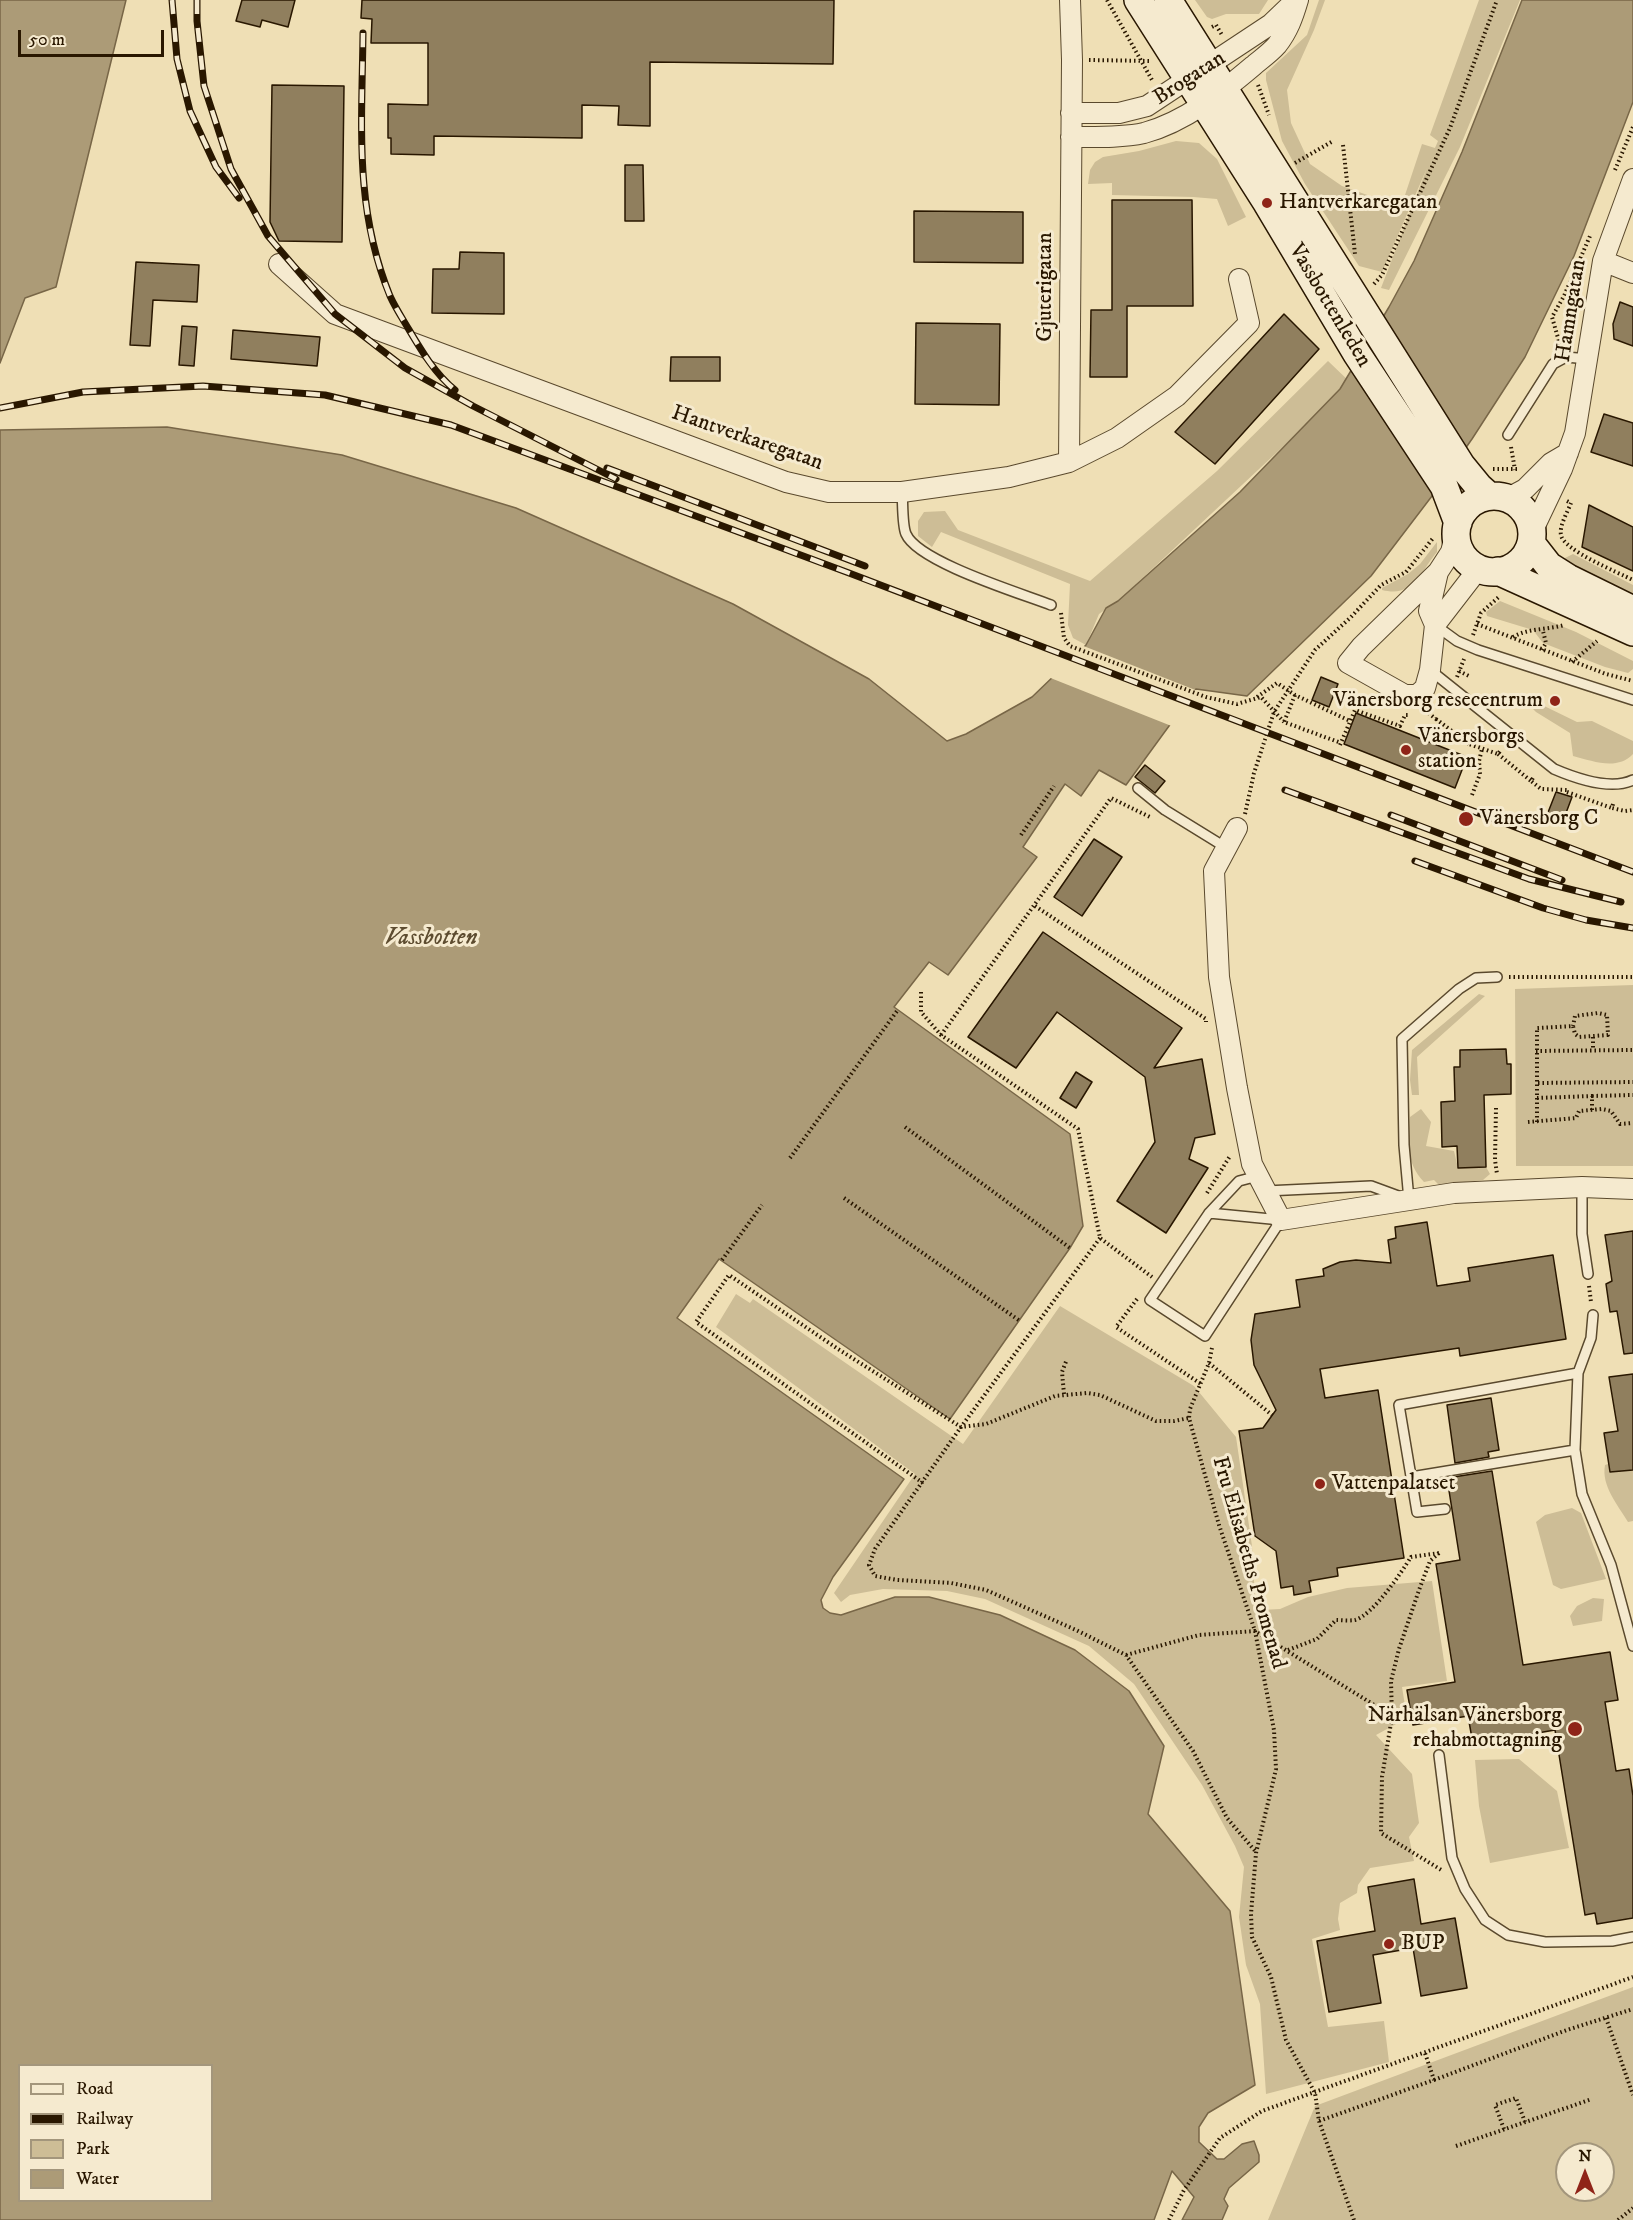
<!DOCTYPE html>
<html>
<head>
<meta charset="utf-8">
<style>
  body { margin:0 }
  #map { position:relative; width:1633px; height:2220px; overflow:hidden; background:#efdfb5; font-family:"IM FELL DW Pica",serif }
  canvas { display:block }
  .legend { position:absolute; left:18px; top:2064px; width:195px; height:138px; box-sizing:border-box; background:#f5eacf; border:2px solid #a3967c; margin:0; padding:8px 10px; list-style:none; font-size:18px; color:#291700 }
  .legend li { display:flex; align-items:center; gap:12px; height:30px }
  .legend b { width:30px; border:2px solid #a3967c }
  .north { position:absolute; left:1555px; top:2142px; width:60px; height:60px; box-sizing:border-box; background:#f5eacf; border:2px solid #a3967c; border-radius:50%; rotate:0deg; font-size:16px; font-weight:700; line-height:24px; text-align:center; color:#291700 }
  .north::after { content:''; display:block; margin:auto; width:21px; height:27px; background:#8f2418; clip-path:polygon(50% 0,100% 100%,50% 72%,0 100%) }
  .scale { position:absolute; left:18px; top:30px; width:146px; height:27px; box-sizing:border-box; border:3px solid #291700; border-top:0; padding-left:8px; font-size:18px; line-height:21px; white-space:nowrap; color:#291700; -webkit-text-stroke:4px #f5eacf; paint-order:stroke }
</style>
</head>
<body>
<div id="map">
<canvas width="1633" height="2220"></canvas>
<ul class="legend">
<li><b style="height:8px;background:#f5eacf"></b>Road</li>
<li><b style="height:8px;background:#291700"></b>Railway</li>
<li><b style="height:16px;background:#cdbd96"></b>Park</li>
<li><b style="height:16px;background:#ac9b77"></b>Water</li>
</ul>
<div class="north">N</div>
<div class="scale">50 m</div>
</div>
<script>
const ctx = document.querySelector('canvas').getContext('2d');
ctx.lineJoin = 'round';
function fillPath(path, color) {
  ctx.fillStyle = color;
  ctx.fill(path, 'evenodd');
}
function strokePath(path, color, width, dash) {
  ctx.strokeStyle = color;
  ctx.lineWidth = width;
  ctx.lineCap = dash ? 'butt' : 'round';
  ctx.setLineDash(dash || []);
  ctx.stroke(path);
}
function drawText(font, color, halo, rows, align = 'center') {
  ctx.font = font + ' "IM FELL DW Pica",serif';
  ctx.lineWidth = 6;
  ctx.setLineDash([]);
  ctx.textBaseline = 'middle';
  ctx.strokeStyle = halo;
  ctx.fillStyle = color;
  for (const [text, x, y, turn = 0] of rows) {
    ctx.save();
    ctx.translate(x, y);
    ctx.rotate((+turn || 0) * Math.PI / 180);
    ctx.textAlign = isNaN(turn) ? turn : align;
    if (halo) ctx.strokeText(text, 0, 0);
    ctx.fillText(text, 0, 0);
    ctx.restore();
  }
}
const green = new Path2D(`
  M1195 0H1268L1259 14H1226L1212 19 1207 17Z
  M1319 0H1325L1314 30 1287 90 1291 123 1310 164 1342 186 1401 207 1422 144 1435 148 1438 141 1430 135 1479 0H1520L1460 147 1389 290 1381 288 1427 168 1382 272 1359 266 1305 184 1282 141 1266 80V73L1307 35Z
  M1176 141 1199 143 1217 159 1246 217 1228 226 1217 199 1193 197 1112 195V183L1088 184 1090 170 1095 162 1103 157 1139 151Z
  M1328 361 1351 383 1118 601 1099 614 1086 645 1073 638 1068 625 1070 584 941 532 932 547 918 536V521L924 512 945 511 958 530 1090 581 1217 471Z
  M1437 542V552C1420 572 1414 598 1382 590V588L1408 574 1420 564Z
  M1573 554 1633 585V601L1561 560Z
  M1500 601 1576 632 1633 661V669L1628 673 1605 667 1543 643 1533 630 1487 616 1486 612Z
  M1536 702 1577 722 1592 721 1633 741V754C1617 771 1593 761 1573 756L1570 733 1536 712 1532 708Z
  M1633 985V1166H1516L1515 989Z
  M1479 994 1485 996 1417 1057 1419 1095H1412L1410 1080 1412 1050Z
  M1421 1109 1431 1122 1426 1146 1454 1151 1458 1168 1486 1167 1490 1174 1483 1180 1439 1185 1434 1180 1424 1182C1405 1162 1409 1143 1410 1117Z
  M736 1294 750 1303 753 1299 963 1444 1060 1306 1194 1386 1236 1437 1252 1546 1255 1599 1261 1610 1280 1609 1308 1597 1347 1588 1432 1581 1447 1681 1402 1687 1407 1718 1376 1735 1412 1774 1419 1823 1409 1837 1414 1861 1370 1868 1358 1885 1357 1893 1340 1903 1338 1919 1340 1930 1312 1939 1328 2027 1384 2021 1389 2062 1266 2094 1260 2004 1246 1965 1239 1917 1244 1867 1235 1846 1202 1785 1134 1684 1089 1646 985 1599 947 1591 883 1589 850 1595 841 1602 834 1593 915 1474 716 1327Z
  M1608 1464 1610 1472 1633 1469V1521L1628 1522C1618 1505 1601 1486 1605 1465Z
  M1572 1508 1581 1513 1606 1579 1561 1589 1553 1585 1536 1522 1545 1515Z
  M1593 1598 1604 1599 1602 1621 1573 1626 1570 1616 1577 1606Z
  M1519 1759 1557 1791 1569 1848 1490 1863 1479 1806 1475 1760Z
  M1633 1987V2220H1268L1315 2106ZM1567 2154H1603V2190H1567Z`);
const water = new Path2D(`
  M0 0H126L56 287 25 298 0 363Z
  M1522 0H1633V102L1574 256 1525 357 1472 439 1432 496 1371 576 1247 696 1196 689 1126 785 1099 770 1081 796 1065 784 1023 847 1037 857 948 975 929 962 894 1007 1070 1134 1083 1226 1070 1248 950 1419 719 1259 677 1318 904 1479 833 1577 821 1600 823 1608 830 1613 841 1615 895 1597H929L1000 1615 1075 1650 1129 1691 1164 1746 1148 1814 1230 1911 1255 2085 1208 2113 1199 2127V2142L1217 2159H1224L1242 2144 1254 2141 1259 2155V2162L1229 2188 1224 2199 1228 2206 1222 2220H1182L1194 2197 1172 2171 1154 2220H0V430L167 427 342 455 516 508 733 604 869 679 947 741 966 734 1032 697 1086 645 1106 608 1118 601 1240 492 1340 389 1389 307 1414 261 1462 152ZM20 2066H212V2200H20Z`);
const pier = new Path2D(`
  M1081 645 1203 693 1198 692 1174 727 1048 677Z`);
const building = new Path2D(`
  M242 0H295L288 27 262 20 260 27 236 21Z
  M362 0H834L833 64 650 62V126L618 125 619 106 582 105V138L434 136V155L391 154V138H388V104L428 105V43H371L372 19 361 18Z
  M272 85 344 86 342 242 279 241 270 222Z
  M625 165H643L644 221H625Z
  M1112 200H1192L1193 306H1127V377H1090L1091 310H1112Z
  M914 211 1023 212V263L914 262Z
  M460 252 504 253V314L432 313 433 269H459Z
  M136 262 199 265 197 302 153 300 150 346 130 345Z
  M1620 302 1633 307V346L1614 339 1613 324Z
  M1284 314 1319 349 1215 464 1175 432Z
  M916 323 1000 324 999 405 915 404Z
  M182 326 197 327 194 366 179 365Z
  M233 330 320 337 317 366 231 359Z
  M671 357H720V381H670Z
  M1604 414 1633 423V466L1591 452Z
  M1589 505 1633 527V571L1582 547Z
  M1321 677 1338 684 1329 707 1312 700Z
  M1356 713 1467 757 1455 788 1344 744Z
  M1145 765 1165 781 1155 793 1135 777Z
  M1556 792 1572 797 1563 821 1547 815Z
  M1094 839 1122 857 1082 916 1054 897Z
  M1043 932 1182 1028 1154 1068 1202 1059 1215 1134 1195 1138 1189 1159 1208 1168 1166 1233 1117 1201 1155 1142 1145 1077 1057 1012 1016 1068 968 1037Z
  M1506 1049 1507 1064H1511V1094L1484 1095 1486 1167 1458 1168 1457 1146 1442 1147 1441 1102 1455 1101 1454 1067H1460V1050Z
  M1076 1072 1092 1082 1076 1108 1060 1098Z
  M1427 1222 1437 1286 1470 1281 1468 1268 1553 1255 1566 1339 1460 1356 1459 1348 1320 1369 1325 1398 1378 1390 1404 1558 1337 1568 1338 1576 1309 1581 1311 1592 1294 1595 1293 1586 1281 1588 1276 1551 1255 1536 1239 1431 1263 1428 1276 1410 1254 1365 1251 1340 1255 1314 1300 1307 1296 1280 1324 1276 1323 1269 1340 1262 1356 1260 1391 1263 1388 1240 1396 1238 1395 1227Z
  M1633 1231V1353L1624 1354 1617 1311 1610 1312 1606 1284 1612 1281 1605 1235Z
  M1633 1374V1470L1610 1472 1604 1433 1618 1431 1609 1377Z
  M1491 1398 1499 1450 1488 1452 1489 1457 1455 1463 1447 1405Z
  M1492 1471 1523 1665 1610 1652 1618 1700 1605 1702 1616 1771 1629 1769 1633 1796V1918L1597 1924 1595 1913 1585 1915 1555 1730 1473 1744 1468 1716 1413 1725 1407 1690 1455 1682 1436 1564 1460 1560 1447 1478Z
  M1414 1879 1421 1924 1455 1918 1467 1988 1421 1996 1413 1948 1373 1955 1381 2003 1329 2012 1317 1941 1375 1931 1368 1887Z`);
const path = new Path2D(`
  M1107 0 1152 80
  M1212 27 1216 25 1222 35
  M1089 60 1151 61
  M1258 85 1269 115
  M1343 145 1355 254
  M1295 163 1333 141
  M1615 170 1633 127
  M1374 284 1382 275 1450 128 1497 0
  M1560 345 1552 317 1564 296 1590 236
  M1511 447 1515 470
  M1493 469H1518
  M1567 501 1571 503C1568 511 1559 526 1561 535 1563 550 1619 573 1633 580
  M1061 613 1064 638 1070 646 1206 697 1237 704 1261 697 1284 722
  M1477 624 1606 674 1633 681
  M1473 635 1481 613 1500 596
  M1513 637C1528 628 1547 630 1564 625
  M1542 650 1546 643 1543 631
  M1572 662 1597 641
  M1459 671 1469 676
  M1457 677 1464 659
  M1295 695 1284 722 1341 743
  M1257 697 1277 683 1295 695 1350 721
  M1429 710 1427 712 1436 719 1438 717
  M1436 719 1469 744
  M1471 741 1469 744 1498 754 1500 751
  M1340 745 1355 710 1400 726 1405 715H1408
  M1498 754 1531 781
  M1533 778 1531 781 1541 789 1568 790
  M1567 792 1612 808
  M1472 795 1480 774 1479 761 1482 749
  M1613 804 1612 808 1625 811 1633 810
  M1245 814 1254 773 1274 712 1315 650 1351 617 1381 585 1406 572 1434 537
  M1021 835 1054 786
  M1035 906 1206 1019V1022
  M1509 977H1633
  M921 992V1012L941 1035 1078 1129 1100 1238 1152 1277
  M941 1035 1111 798 1152 818
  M1593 1037V1050
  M1536 1051 1633 1050
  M1538 1083 1633 1082
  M1592 1096 1633 1095
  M1537 1098 1592 1096V1110
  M1496 1108 1495 1160 1497 1174
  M1528 1122 1576 1118 1579 1111 1602 1109 1611 1111 1620 1124 1633 1123
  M1537 1122V1028L1573 1026 1575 1034 1579 1037 1608 1035 1607 1015 1598 1013 1575 1016 1573 1026
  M905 1127 1070 1248
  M790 1158 897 1011
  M1207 1193 1230 1156
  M844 1198 1020 1321
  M1100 1238 961 1427 875 1549 869 1565 875 1576 897 1580 951 1583 986 1590 1076 1630 1126 1655 1193 1751 1227 1818 1256 1852
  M722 1260 762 1205
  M1589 1286 1591 1302
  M1137 1299 1116 1327 1201 1384
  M1212 1348 1209 1363 1190 1409 1189 1418 1219 1525 1255 1631 1274 1730 1276 1769 1256 1853 1251 1914 1252 1937 1271 1977 1286 2040 1315 2093 1319 2121 1434 2080 1425 2053
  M1209 1363 1272 1415
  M1064 1394 1062 1372 1067 1359
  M923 1483 696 1322 729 1275 838 1349 961 1427 986 1424 1055 1396 1087 1393 1100 1395 1156 1421H1174L1189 1418
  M1439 1553 1430 1561 1419 1590 1399 1649 1391 1681 1392 1717 1382 1777 1381 1833 1443 1871
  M1288 1650 1317 1639 1336 1620C1341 1620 1349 1621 1355 1620 1373 1615 1401 1573 1411 1557L1439 1553
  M1126 1655 1199 1635 1255 1631 1392 1716
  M1606 2018 1633 2095
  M1434 2080 1567 2030 1633 2009
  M1319 2121 1354 2220
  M1504 2129 1495 2105 1516 2098 1525 2122
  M1456 2146 1592 2099
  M1169 2220 1184 2190 1220 2138 1262 2111 1633 1977
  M1618 2220 1633 2208`);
const lane = new Path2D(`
  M1508 435 1553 364 1566 357 1588 359
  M902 492C903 502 902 525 906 534 918 562 1020 593 1051 605
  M1435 625 1457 641 1478 650 1633 700
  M1430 670 1554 769C1575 778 1610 791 1633 780
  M1138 788 1165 810 1225 847
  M1582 1187V1234L1588 1274
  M1266 1191 1371 1186 1409 1200 1404 1145 1402 1039 1459 989 1476 978 1497 977
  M1209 1213 1281 1220 1205 1336 1150 1300 1209 1213 1239 1181 1258 1176
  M1593 1315 1591 1338 1578 1373 1575 1450 1582 1494 1611 1565 1633 1646
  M1411 1477 1575 1450
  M1445 1509 1417 1512 1399 1405 1578 1373
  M1439 1755 1452 1858 1465 1889 1485 1920 1508 1935 1545 1942 1612 1941 1633 1937`);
const street = new Path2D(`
  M1071 113H1119L1147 106 1271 24 1296 0
  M1071 137C1095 137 1121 138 1144 133 1185 122 1221 93 1253 66 1260 60 1270 53 1277 45 1288 31 1293 17 1298 0
  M1603 261 1633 273
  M279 264 335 314 786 482 829 492H902L1009 477 1069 462 1117 438 1177 396 1249 323 1239 279
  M1069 462 1072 60 1070 0
  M1508 498 1525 489 1551 463 1568 453
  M1532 532 1562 469 1575 433 1603 261 1633 179
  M1438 572 1361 647 1348 663 1405 695H1417L1425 688 1430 670 1435 625 1429 611 1438 572 1451 552 1456 531
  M1435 625 1479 568
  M1237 828 1214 871 1219 977 1237 1088 1252 1164 1281 1220 1454 1193 1582 1187 1633 1189`);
const secondary = new Path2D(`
  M1138 0 1267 203 1357 354 1444 486 1458 523
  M1168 0 1461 465 1479 487 1489 496
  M1456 534a38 38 0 1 1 76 0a38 38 0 1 1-76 0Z
  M1531 543 1549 566 1568 578 1633 610
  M1498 571 1633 632`);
const rail = new Path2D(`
  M172 0 177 59 190 111 216 167 239 198
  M197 0V21L204 86 231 169 268 236 335 314 405 368 473 406 616 479
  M363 33C362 125 354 208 390 296 395 307 402 318 408 328 421 350 435 374 455 390
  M0 408 83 392 203 386 325 395 451 425 849 573 1633 872
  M607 468 865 566
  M1285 790 1529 879 1621 902
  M1391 815 1562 880
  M1415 861 1543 908 1586 920 1633 928`);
const markers = [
  [1267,203,6,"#8f2418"],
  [1555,701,6,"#8f2418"],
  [1406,750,6,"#8f2418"],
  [1466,819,8,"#8f2418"],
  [1320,1484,6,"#8f2418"],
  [1575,1729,8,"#8f2418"],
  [1389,1944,6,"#8f2418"]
];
const streetNames = [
  ["Brogatan",1190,79,-33],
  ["Gjuterigatan",1046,287,-90],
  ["Vassbottenleden",1329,306,59],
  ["Hamngatan",1572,311,-81],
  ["Hantverkaregatan",747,439,19],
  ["Fru Elisabeths Promenad",1248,1563,74]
];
const poiNames = [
  ["Hantverkaregatan",1279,203],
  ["Vänersborg resecentrum",1543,701,"right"],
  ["Vänersborgs",1418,737],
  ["station",1418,762],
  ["Vänersborg C",1480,819],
  ["Vattenpalatset",1332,1484],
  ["Närhälsan Vänersborg",1562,1716,"right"],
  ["rehabmottagning",1562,1741,"right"],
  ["BUP",1401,1944]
];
const waterNames = [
  ["Vassbotten",431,939]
];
fillPath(green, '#cdbd96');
fillPath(water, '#ac9b77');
strokePath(water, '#786647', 1.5);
fillPath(pier, '#efdfb5');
fillPath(building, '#907f5e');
strokePath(building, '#291700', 1.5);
strokePath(lane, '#5a492d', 12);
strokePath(street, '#5a492d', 22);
strokePath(secondary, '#291700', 30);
strokePath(path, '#291700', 4, [1.5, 3]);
strokePath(lane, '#f5eacf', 9);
strokePath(street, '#f5eacf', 20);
strokePath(secondary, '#f5eacf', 27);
strokePath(rail, '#291700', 7);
strokePath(rail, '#f5eacf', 4.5, [14]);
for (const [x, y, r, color] of markers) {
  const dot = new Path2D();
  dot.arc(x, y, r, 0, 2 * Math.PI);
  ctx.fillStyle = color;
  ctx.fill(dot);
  strokePath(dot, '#f5eacf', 2);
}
drawText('22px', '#291700', '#f5eacf', streetNames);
drawText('22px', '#291700', '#f5eacf', poiNames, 'left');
drawText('italic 24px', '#5d4c30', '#f5eacf', waterNames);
</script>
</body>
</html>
